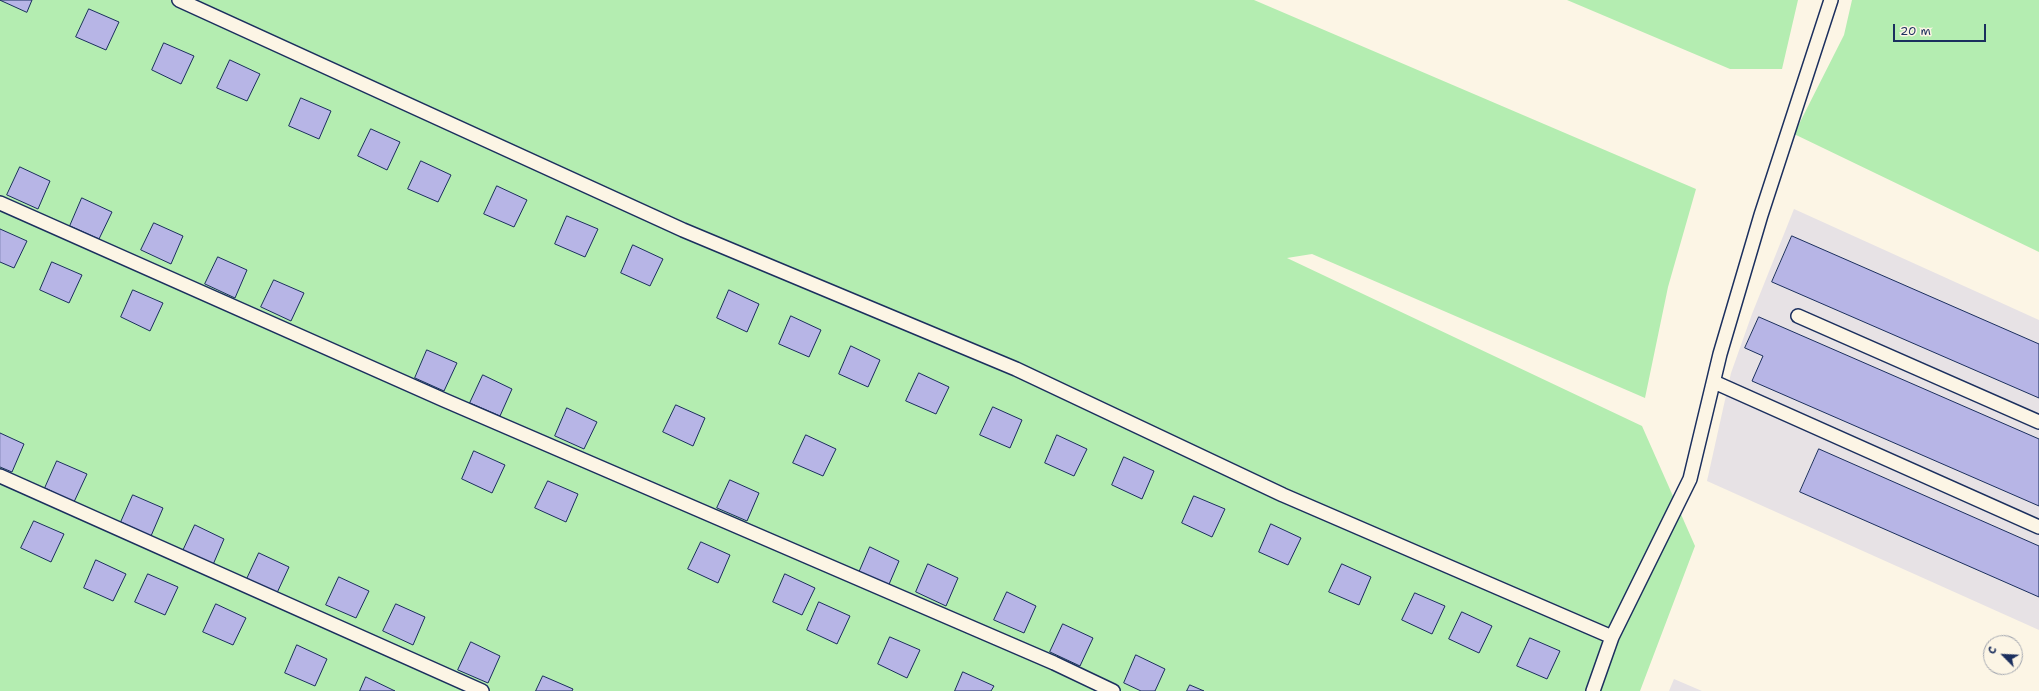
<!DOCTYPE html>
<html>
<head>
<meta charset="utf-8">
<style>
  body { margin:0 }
  #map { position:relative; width:2039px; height:691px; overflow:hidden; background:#fcf5e5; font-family:"Shantell Sans",sans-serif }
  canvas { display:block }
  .north { position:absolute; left:1983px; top:635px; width:40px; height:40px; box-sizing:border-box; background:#fcf5e5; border:1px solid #a2a6af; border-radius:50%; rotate:294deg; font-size:11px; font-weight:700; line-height:16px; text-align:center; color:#1b2f5e }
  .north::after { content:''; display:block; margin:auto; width:14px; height:18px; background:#1b2f5e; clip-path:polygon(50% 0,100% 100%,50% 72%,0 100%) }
  .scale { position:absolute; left:1893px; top:24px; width:93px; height:18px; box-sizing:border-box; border:2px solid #1b2f5e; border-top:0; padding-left:5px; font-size:12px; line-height:14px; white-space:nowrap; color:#1b2f5e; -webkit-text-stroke:3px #fcf5e5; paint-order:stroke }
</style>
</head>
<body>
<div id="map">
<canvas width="2039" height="691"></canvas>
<div class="north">С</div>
<div class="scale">20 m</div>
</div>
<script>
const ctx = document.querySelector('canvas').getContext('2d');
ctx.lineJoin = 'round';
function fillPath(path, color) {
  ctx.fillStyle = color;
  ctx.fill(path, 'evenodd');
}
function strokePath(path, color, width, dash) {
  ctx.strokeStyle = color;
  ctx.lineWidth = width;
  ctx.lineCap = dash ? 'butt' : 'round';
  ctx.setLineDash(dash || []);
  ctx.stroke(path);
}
const built = new Path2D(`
  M1794 209 2039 320V630L1707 481 1731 373 1752 314Z
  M1674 679 1702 691H1669Z`);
const green = new Path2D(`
  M0 0H1254L1696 189 1668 287 1645 398 1312 254 1287 258 1642 426 1695 546 1640 691H0Z
  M1567 0H1798L1782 69H1730Z
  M1852 0H2039V252L1794 134 1844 35Z`);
const building = new Path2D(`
  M0 0H32L27 12Z
  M89 9 119 22 106 50 76 37Z
  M164 43 194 56 181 84 152 70Z
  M230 60 260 74 247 101 217 88Z
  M301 98 331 111 319 139 289 126Z
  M371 129 400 142 387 170 358 156Z
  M421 161 451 175 438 202 408 189Z
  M20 167 50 181 38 209 7 195Z
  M497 186 527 200 514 227 484 214Z
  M82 198 112 212 99 239 70 226Z
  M567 216 598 229 585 257 555 244Z
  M154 223 183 236 171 264 141 250Z
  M0 229 27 241 14 268 0 262Z
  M1792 236 2039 344V398L1772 282Z
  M633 245 663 259 650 286 621 273Z
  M218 257 247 270 235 298 205 284Z
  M52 262 82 275 69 303 40 290Z
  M274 280 304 293 291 321 261 307Z
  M133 290 163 303 150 331 121 317Z
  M729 290 759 304 747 332 717 318Z
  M791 316 821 330 809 357 779 344Z
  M1759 317 2039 439V506L1752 381 1763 356 1745 348Z
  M851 346 880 360 868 387 839 374Z
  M427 350 457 363 444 391 415 378Z
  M919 373 949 387 936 414 906 401Z
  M483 375 512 389 500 416 470 403Z
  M676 405 705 418 693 446 663 432Z
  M993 407 1022 420 1010 448 980 435Z
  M567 408 597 422 584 449 555 436Z
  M0 433 24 444 12 472 0 467Z
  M806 435 836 449 823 476 793 463Z
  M1057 435 1087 449 1074 476 1045 463Z
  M1819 449 2039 546V597L1800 492Z
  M474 451 505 465 492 493 462 479Z
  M1124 457 1154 471 1142 499 1112 485Z
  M57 461 87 474 74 502 45 488Z
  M730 480 759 493 747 521 717 508Z
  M548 481 578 494 566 522 535 508Z
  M133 495 163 508 151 536 121 522Z
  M1194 496 1225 509 1212 537 1182 523Z
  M34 521 64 534 51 562 21 548Z
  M1271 524 1301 538 1288 565 1259 552Z
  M195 525 224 539 212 567 182 553Z
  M701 542 730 555 718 583 688 569Z
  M870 547 899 561 887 589 858 575Z
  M259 553 289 567 276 595 246 581Z
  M96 560 126 574 113 601 84 588Z
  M928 564 958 578 946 606 916 592Z
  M1342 564 1371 577 1359 605 1329 592Z
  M148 574 178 587 165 615 135 602Z
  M785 574 815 588 802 615 773 602Z
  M339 577 369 591 356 618 326 605Z
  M1007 592 1036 606 1024 633 994 620Z
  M1415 593 1445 606 1432 634 1402 620Z
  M819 602 850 616 837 644 807 630Z
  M216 604 246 618 233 645 203 632Z
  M396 604 425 617 413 645 383 631Z
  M1462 612 1492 626 1479 653 1449 639Z
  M1063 624 1093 638 1080 666 1050 652Z
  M890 637 920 650 907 678 878 664Z
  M1530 638 1560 651 1547 679 1517 666Z
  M471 642 500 656 488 683 458 670Z
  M297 645 327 659 315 686 285 673Z
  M1136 655 1165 669 1155 691H1141L1124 683Z
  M963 672 994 686 991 691H955Z
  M543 676 573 689 572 691H536Z
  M366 677 395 691H360Z
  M1190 685 1204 691H1187Z`);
const service = new Path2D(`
  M179 0 683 230 1016 369 1283 495 1612 637
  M0 203 444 400 1054 663 1113 691
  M1798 316 2039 422
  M1714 382 2039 527
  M0 476 482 691
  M1593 691 1612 637 1690 479 1720 354 1761 215 1831 0`);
fillPath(built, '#e7e2e5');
fillPath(green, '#b4edb1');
fillPath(building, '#b7b5e6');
strokePath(building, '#1b2f5e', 1);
strokePath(service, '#1b2f5e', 16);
strokePath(service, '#fcf5e5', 13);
</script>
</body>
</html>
